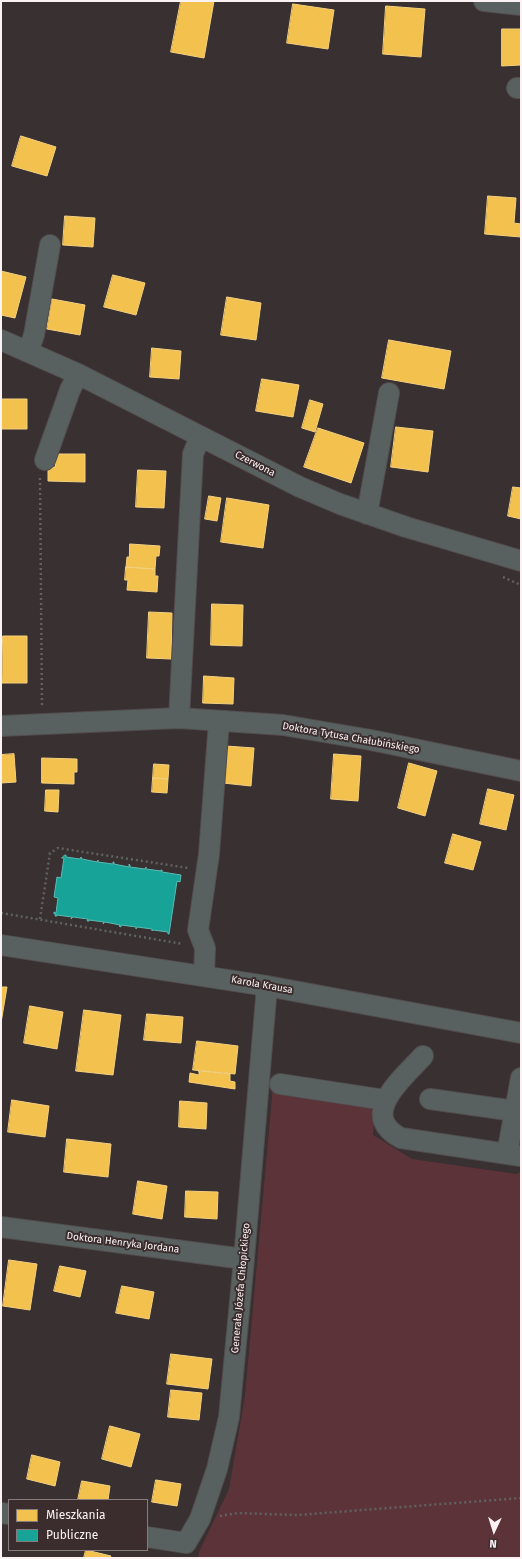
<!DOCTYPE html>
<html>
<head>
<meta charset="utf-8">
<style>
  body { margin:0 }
  #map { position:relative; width:522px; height:1559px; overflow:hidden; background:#383031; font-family:"Fira Sans",sans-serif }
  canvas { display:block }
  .frame { position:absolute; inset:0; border:2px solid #fbf2f3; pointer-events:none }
  .legend { position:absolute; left:8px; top:1499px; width:140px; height:52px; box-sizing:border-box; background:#3b2d2e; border:1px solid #887c7d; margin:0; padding:5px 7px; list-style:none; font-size:12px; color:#fbf2f3 }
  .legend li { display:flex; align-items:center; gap:8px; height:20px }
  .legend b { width:20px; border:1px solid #887c7d }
  .north { position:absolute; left:474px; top:1511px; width:40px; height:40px; -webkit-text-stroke:3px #3b2d2e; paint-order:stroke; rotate:184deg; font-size:11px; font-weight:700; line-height:16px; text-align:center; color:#fbf2f3 }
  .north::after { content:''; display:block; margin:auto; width:14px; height:18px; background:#fbf2f3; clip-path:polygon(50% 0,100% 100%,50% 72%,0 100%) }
</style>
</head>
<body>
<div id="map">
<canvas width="522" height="1559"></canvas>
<div class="frame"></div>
<ul class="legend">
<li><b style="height:11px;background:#f2c14e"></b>Mieszkania</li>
<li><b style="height:11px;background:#17a398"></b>Publiczne</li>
</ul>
<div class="north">N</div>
</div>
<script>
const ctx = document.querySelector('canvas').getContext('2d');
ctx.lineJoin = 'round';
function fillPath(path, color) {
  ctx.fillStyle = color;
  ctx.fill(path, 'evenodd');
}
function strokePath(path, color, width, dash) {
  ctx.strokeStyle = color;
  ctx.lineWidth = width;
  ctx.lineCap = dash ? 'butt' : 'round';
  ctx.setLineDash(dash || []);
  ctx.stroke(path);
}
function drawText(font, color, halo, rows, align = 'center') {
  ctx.font = font + ' "Fira Sans",sans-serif';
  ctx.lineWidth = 4;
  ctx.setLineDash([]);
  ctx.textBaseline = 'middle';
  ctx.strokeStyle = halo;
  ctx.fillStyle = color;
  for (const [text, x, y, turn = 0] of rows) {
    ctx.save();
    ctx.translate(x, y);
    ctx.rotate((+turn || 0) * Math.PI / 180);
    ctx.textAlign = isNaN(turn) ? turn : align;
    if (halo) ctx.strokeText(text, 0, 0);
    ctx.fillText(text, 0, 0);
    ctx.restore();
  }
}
const green = new Path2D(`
  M273 1086 376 1101 373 1135 412 1159 516 1174 521 1172V1558H198L199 1552 229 1489 245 1396Z`);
const homes = new Path2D(`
  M181 1H214L204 58 171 52Z
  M293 4 334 10 328 49 287 43Z
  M386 6 425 9 421 57 383 54Z
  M502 29H521V65L502 66Z
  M21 136 56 147 47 176 12 166Z
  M488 196 516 198 514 223 521 224V237L485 234Z
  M65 216 95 218 93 247 63 245Z
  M1 271 26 277 15 318 1 315Z
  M113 275 145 283 136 315 104 307Z
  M227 297 261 303 256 340 221 335Z
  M52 299 85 305 80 335 47 329Z
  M389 340 451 351 444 389 382 378Z
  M152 348 181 351 179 379 150 377Z
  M262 379 299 385 293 417 256 411Z
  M1 399H27V429H1Z
  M310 400 323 404 315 432 302 428Z
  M396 427 433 431 428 472 391 467Z
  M318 428 364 443 351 483 304 467Z
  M55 454H85V482L48 481V467H55Z
  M138 470 166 471 164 508 136 507Z
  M513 487 521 488V519L508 516Z
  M209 496 221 498 217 521 205 519Z
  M227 498 269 505 263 548 221 542Z
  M130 544 160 546 159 556H156L155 569 126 567 127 557H129Z
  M126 567 155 569V576H158L157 592 127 590 128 580H125Z
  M212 604 243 605 242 646 211 645Z
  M149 612 172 613 171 659 147 658Z
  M3 636H27V683H2Z
  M204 676 234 678 233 704 203 703Z
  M226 746 254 748 251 786 223 783Z
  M14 754 16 782 1 783V755Z
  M334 754 361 756 358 801 331 799Z
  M42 758 77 759V772H74V784L42 783Z
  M409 763 437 771 425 816 398 808Z
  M154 764 169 765 168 779 153 778Z
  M153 778 168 779 167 793 152 792Z
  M488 789 514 795 506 830 480 824Z
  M46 790H59L58 812 45 811Z
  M453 834 481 842 473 870 445 863Z
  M1 987H7L1 1023Z
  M30 1006 63 1012 57 1049 24 1043Z
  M84 1010 121 1015 113 1075 76 1071Z
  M147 1014 183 1017 181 1043 144 1040Z
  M197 1041 238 1046 235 1074 193 1070Z
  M199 1071 230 1074V1081L235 1082V1089L189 1082 190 1073 199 1075Z
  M12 1100 49 1106 45 1137 8 1132Z
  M180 1101 207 1103 206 1129 179 1127Z
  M67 1139 111 1144 108 1177 64 1172Z
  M138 1181 167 1186 162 1219 133 1214Z
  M186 1191 218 1192 217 1219 185 1217Z
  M9 1260 37 1264 30 1310 3 1306Z
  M60 1266 86 1271 80 1297 54 1291Z
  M122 1286 154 1292 149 1319 116 1313Z
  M171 1354 212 1359 208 1389 167 1384Z
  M171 1390 202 1393 199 1420 168 1417Z
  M110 1426 140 1434 131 1467 102 1459Z
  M32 1455 60 1462 55 1486 27 1479Z
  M156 1480 181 1484 177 1506 152 1502Z
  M82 1481 110 1486 108 1500H78Z
  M86 1550 111 1556 110 1558H84Z`);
const public = new Path2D(`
  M65 855H66V857L80 859 81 857 82 859 97 862 98 860V862L113 864V862H114V864L129 867V864L130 865V867L145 869 146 867V869L161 871V870H162V872L181 875 180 882 177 881 169 934H168V932L153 930 152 931V929L137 927 136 929V927L121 925V927L119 926 120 925 105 922 103 924 104 922 89 920V921H87L88 919 73 917 71 919 72 917 57 915V916H55L56 914H54V912L56 913 58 898 54 897 57 877 61 878 64 858H62Z`);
const path = new Path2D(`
  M40 478 42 705
  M503 577 521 585
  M1 913 183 944
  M40 919 50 853 58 848 188 868
  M220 1516 238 1513 297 1515 521 1498`);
const minor = new Path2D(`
  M484 1 521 5
  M517 88H521
  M1 340 78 374 300 487 340 504 406 527 521 561
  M28 352 34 335 50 245
  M45 460 70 390 78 374
  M367 514 389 393
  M179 718 193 454 200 437
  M1 726 179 718 283 725 371 740 521 771
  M1 945 267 986 521 1033
  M204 976 205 948 198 930 209 854 219 721
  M423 1056C403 1078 357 1115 401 1138L521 1156
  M280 1084 385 1100
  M430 1099 515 1111
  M507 1154 521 1078
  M1 1227 244 1259
  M1 1513 9 1514
  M147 1537 186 1543 200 1519 217 1469 229 1417 244 1259 267 986`);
const streetNames = [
  ["Czerwona",255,464,27],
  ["Doktora Tytusa Chałubińskiego",351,738,10],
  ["Karola Krausa",262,985,10],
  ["Doktora Henryka Jordana",123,1243,7],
  ["Generała Józefa Chłopickiego",241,1288,-85]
];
fillPath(green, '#5c3339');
fillPath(homes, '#f2c14e');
strokePath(homes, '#f5d080', 1);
fillPath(public, '#17a398');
strokePath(public, '#5bbbb3', 1);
strokePath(minor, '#524c4d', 22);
strokePath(path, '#606261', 2.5, [2, 3]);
strokePath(minor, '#596160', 20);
drawText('10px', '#fbf2f3', '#3b2d2e', streetNames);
</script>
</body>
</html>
